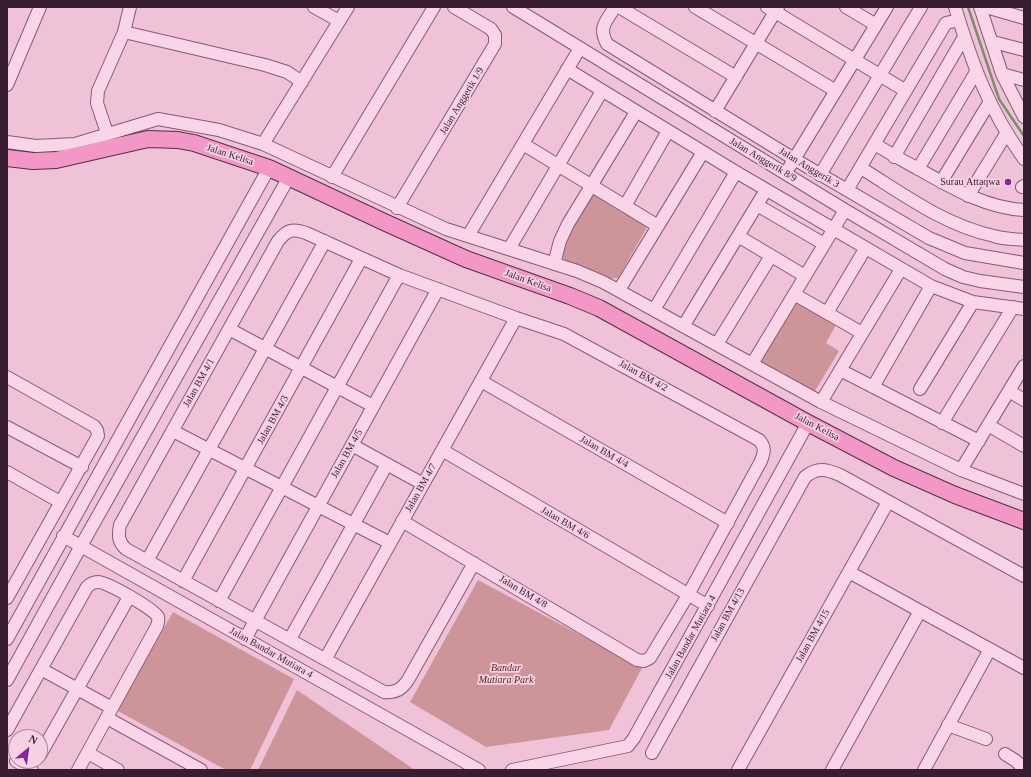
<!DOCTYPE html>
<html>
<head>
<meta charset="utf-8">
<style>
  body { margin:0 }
  #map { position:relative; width:1031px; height:777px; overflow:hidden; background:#efc2d8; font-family:Georgia,serif }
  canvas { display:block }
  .frame { position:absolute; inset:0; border:8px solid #381d30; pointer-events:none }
  .north { position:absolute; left:8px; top:729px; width:40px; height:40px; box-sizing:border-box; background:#f6d1e3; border:1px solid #aa899b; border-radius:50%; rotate:29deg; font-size:11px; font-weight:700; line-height:16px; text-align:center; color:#381d30 }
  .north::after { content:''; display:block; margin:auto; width:14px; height:18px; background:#822899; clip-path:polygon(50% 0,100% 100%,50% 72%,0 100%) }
</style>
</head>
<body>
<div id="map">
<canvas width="1031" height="777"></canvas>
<div class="frame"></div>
<div class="north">N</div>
</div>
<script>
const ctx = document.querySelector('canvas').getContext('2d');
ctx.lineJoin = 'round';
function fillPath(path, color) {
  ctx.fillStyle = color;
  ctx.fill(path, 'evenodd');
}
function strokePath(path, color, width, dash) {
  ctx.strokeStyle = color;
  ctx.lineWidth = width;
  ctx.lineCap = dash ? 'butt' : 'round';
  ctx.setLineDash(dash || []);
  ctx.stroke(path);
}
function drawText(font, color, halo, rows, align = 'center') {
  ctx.font = font + ' Georgia,serif';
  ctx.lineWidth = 3.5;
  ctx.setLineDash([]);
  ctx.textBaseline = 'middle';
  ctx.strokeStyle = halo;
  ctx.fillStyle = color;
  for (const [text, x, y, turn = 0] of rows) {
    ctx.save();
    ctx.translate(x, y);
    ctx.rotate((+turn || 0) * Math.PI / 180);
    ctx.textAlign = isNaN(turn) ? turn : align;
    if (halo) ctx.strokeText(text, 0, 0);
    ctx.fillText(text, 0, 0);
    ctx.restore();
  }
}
const green = new Path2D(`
  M593 192 649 224 618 278 607 279 593 271 565 262 561 253V248Z
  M796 299 837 323 826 343 839 351 815 391 759 360Z
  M478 580 642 668 609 730 486 747 410 702Z
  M173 612 294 679 250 770H226L116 710Z
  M297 690 415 770H258Z`);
const stream = new Path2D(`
  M968 7 999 99 1024 136`);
const minor = new Path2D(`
  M314 7 339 21
  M513 7 845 210 945 269 963 277 980 281 1024 287
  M615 7C606 22 598 27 607 44L794 159 929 238 965 253 1024 263
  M619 7 736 77
  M695 7 836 91
  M767 7 906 91
  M846 7 876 25
  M955 7C973 66 988 108 1024 159
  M980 7 1002 74 1024 117
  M986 7 1024 18
  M124 32 265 65 287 72 302 82
  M993 42 1024 50
  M567 69 736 172 931 286 973 302 1024 309
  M1002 74 1024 80
  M7 85 40 7
  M715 111 778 7
  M107 133 97 103 98 91 124 32 130 7
  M7 142 36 146 75 144 158 119 219 130 263 144 446 229 577 271 603 282 821 402 961 470 1024 494
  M263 144 348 7
  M523 144 658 226
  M875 144C890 154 906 162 922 171 954 189 987 208 1024 210
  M894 157 964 37
  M790 166 887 7
  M861 168C903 194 944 225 994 236 1003 239 1014 239 1024 240
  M918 169 976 72
  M820 175 921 7
  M332 177 434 7
  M941 182 989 103
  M1022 187 1024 186
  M847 190 946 23 959 20
  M968 196 1006 134
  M757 205 824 244
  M625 206 668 131
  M397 208 495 44V35L491 29 454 7
  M468 236 580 48
  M738 236 805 276
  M509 249 602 91
  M554 264 560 241 568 224 636 112
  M619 290 703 152
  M794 294 862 333
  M654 310 736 172
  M827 313 865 249
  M684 325 766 190
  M229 329 373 406
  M717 344 771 256
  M752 364 845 210
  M840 370 979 441
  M7 377 94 426 97 430 98 436 7 598
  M481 381 728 523
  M873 387 931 286
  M920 389 973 302
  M1009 391 1024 400
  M821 402 901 269
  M942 423 1013 307
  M988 425 1024 446
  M7 427 82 467
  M173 431 390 543
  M352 445 423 484
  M442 450 708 606
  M961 470 1024 366
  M7 472 60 502
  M402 521 637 660 644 661 650 658 688 595 761 461C764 453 766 447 759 440L564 334 516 318 399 275 306 233C292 228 287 230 278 241L120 525C118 535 118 542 126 549L384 692C396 693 402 689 408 680L474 563
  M63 536 479 770
  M147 561 325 241
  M849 572 1024 668
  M183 581 361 259
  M219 601 399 275
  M7 639 269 168
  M245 639 438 289
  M290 639 387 464
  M326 658 516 318
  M41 669 112 708
  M7 680 81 546 289 177
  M107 718 201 770
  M948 725 986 739
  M7 730 87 587C90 584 94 582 98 582 107 582 154 609 158 617 159 620 158 623 157 626L78 770
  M88 753 118 770
  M652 753 805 477C817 467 826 469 840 475L1024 576
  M1005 754 1016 761 1024 769
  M40 755 129 597
  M16 761 32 770
  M512 770 628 746 634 738 808 423
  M738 770 888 502
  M832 770 920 611
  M924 770 990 649`);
const major = new Path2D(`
  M7 158 33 161 56 160 148 139 178 140 194 143 269 168 384 222 466 259 570 296 599 308 808 423 894 468 955 495 1024 521`);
const markers = [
  [1008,182,4,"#822899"]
];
const streetNames = [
  ["Jalan Anggerik 1/9",462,101,-59],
  ["Jalan Kelisa",230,155,18],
  ["Jalan Anggerik 8/9",763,160,31],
  ["Jalan Anggerik 3",809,168,31],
  ["Jalan Kelisa",528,281,20],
  ["Jalan BM 4/2",643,376,29],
  ["Jalan BM 4/1",199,383,-61],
  ["Jalan BM 4/3",273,420,-61],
  ["Jalan Kelisa",817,427,28],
  ["Jalan BM 4/4",604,452,30],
  ["Jalan BM 4/5",347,454,-61],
  ["Jalan BM 4/7",421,488,-61],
  ["Jalan BM 4/6",565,523,30],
  ["Jalan BM 4/8",523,592,31],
  ["Jalan BM 4/13",728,615,-61],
  ["Jalan BM 4/15",813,636,-61],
  ["Jalan Bandar Mutiara 4",691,637,-61],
  ["Jalan Bandar Mutiara 4",271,653,29]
];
const poiNames = [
  ["Surau Attaqwa",1000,182]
];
const parkNames = [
  ["Bandar",506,668],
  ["Mutiara Park",506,680]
];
fillPath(green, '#cd959a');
strokePath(stream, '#7b8f6b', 2.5);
strokePath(minor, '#895979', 14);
strokePath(major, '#562d4b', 18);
strokePath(minor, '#f9d5e7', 12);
strokePath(major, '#f398c6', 16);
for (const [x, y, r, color] of markers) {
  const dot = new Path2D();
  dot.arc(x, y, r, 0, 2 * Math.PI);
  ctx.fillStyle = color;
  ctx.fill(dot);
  strokePath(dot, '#f6d1e3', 1.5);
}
drawText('10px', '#381d30', '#f6d1e3', streetNames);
drawText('10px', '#381d30', '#f6d1e3', poiNames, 'right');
drawText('italic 10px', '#552623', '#f6d1e3', parkNames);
</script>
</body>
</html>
